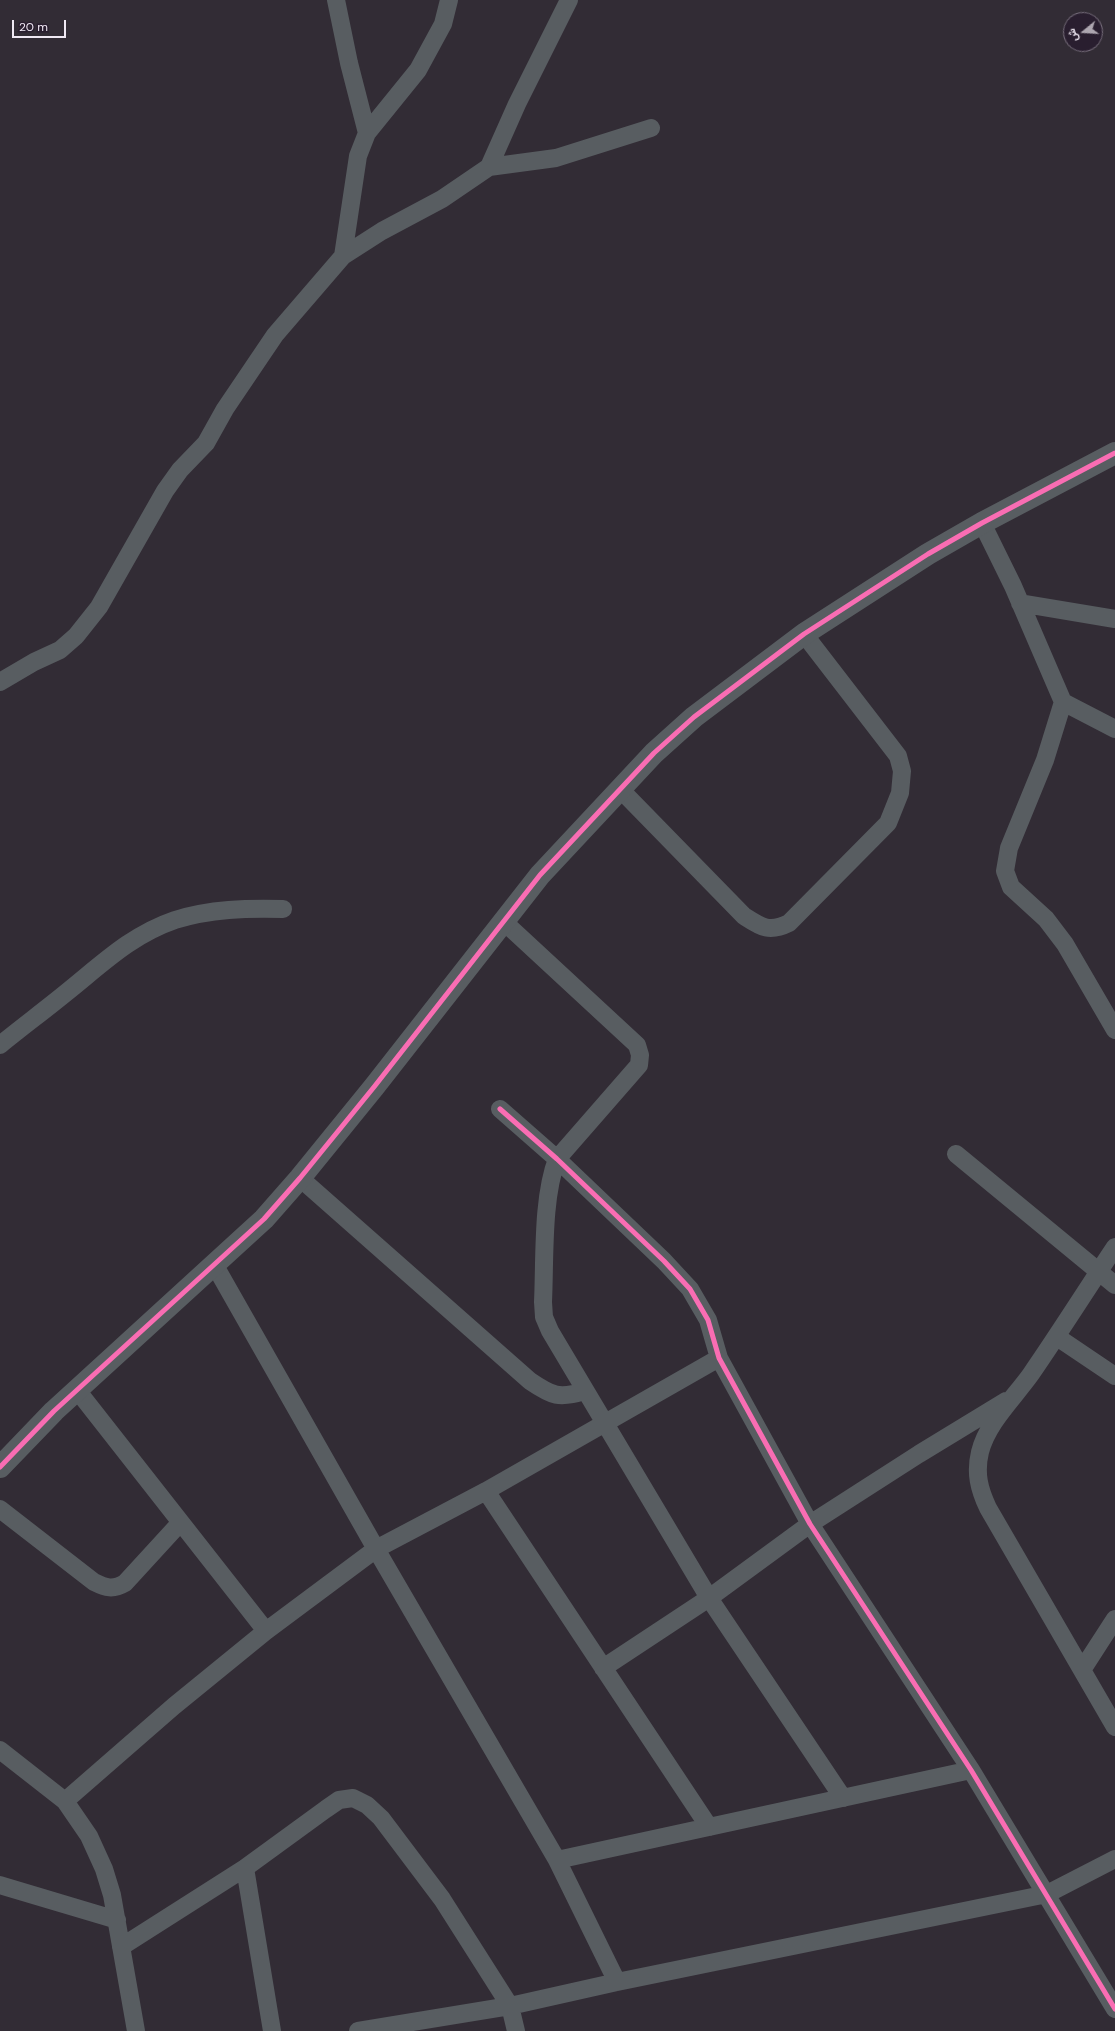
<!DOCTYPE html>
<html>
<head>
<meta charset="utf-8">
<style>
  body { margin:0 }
  #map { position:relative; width:1115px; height:2031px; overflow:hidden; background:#322c35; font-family:"DM Sans",Vazirmatn,sans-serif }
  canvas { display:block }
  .north { position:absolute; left:1063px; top:12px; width:40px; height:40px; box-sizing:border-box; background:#291e2f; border:1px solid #786f7d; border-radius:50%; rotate:252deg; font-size:11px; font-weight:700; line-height:16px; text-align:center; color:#efe8f3 }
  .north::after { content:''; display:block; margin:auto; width:14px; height:18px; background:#ada6b0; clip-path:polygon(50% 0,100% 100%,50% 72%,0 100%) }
  .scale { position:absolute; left:12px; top:20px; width:54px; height:18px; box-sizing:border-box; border:2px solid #efe8f3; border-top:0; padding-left:5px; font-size:12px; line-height:14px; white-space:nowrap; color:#efe8f3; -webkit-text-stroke:3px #291e2f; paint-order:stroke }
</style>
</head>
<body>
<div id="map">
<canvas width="1115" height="2031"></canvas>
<div class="north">ش</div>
<div class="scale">20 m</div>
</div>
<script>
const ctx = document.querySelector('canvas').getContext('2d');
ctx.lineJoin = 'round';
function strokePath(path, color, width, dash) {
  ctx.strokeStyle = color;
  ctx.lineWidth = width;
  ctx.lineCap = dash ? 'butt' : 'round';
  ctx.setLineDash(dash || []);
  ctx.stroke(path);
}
const minor = new Path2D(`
  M336 0 349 63 367 133
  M489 167 517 104 569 0
  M343 256 358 156 367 133 418 70 443 24 449 0
  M982 523 1013 586 1063 702 1115 729
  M1020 603 1115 619
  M0 682 34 662 60 650 76 636 99 607 165 491 180 470 206 443 225 409 275 335 343 256 382 231 442 199 489 167 556 158 651 128
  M1063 702 1045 760 1009 848 1005 871 1011 887 1046 919 1065 944 1115 1030
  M620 789 744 916C761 927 769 933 789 923L888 823 900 793 902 771 898 756 804 634
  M503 921 637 1045 640 1055 639 1065 557 1159C542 1198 545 1260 543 1302L544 1317 550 1331 709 1598 843 1798
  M0 1045C22 1027 45 1010 67 992 102 964 131 935 175 920 210 909 247 908 283 909
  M500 1109 557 1159 664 1261 690 1289 708 1320 719 1358 810 1524 971 1770 1115 2009
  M956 1154 1115 1285
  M300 1178 530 1381C552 1396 559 1399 585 1391
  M1115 1247C1087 1289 1060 1332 1031 1374 1014 1398 987 1423 980 1452 975 1473 979 1489 988 1508L1115 1727
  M214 1264 376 1549 557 1860 617 1982
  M1057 1337 1115 1376
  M77 1390 266 1631
  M486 1491 709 1827
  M0 1509 94 1582C106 1588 113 1590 125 1583L180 1523
  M603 1668 709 1598 810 1524 919 1454 1006 1401
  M1082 1670 1115 1619
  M0 1750 65 1801 89 1836 104 1869 112 1895 136 2031
  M65 1801 174 1706 266 1631 376 1549 486 1491 719 1358
  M557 1860 971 1770
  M245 1868 272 2031
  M0 1885 117 1920
  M121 1947 245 1868 326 1809 339 1800 353 1798 367 1805 381 1818 442 1899 510 2006 516 2031
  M358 2031 510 2006 617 1982 1047 1894 1115 1859`);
const tertiary = new Path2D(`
  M0 1467 54 1411 264 1219 300 1178 374 1087 540 875 654 753 694 717 804 634 928 554 982 523 1115 453`);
const cycleway = new Path2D(`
  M500 1109 557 1159 664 1261 690 1289 708 1320 719 1358 810 1524 971 1770 1115 2009
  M0 1467 54 1411 264 1219 300 1178 374 1087 540 875 654 753 694 717 804 634 928 554 982 523 1115 453`);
strokePath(minor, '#585d61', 18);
strokePath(tertiary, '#585d61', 22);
strokePath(cycleway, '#f96db3', 5);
</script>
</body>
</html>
